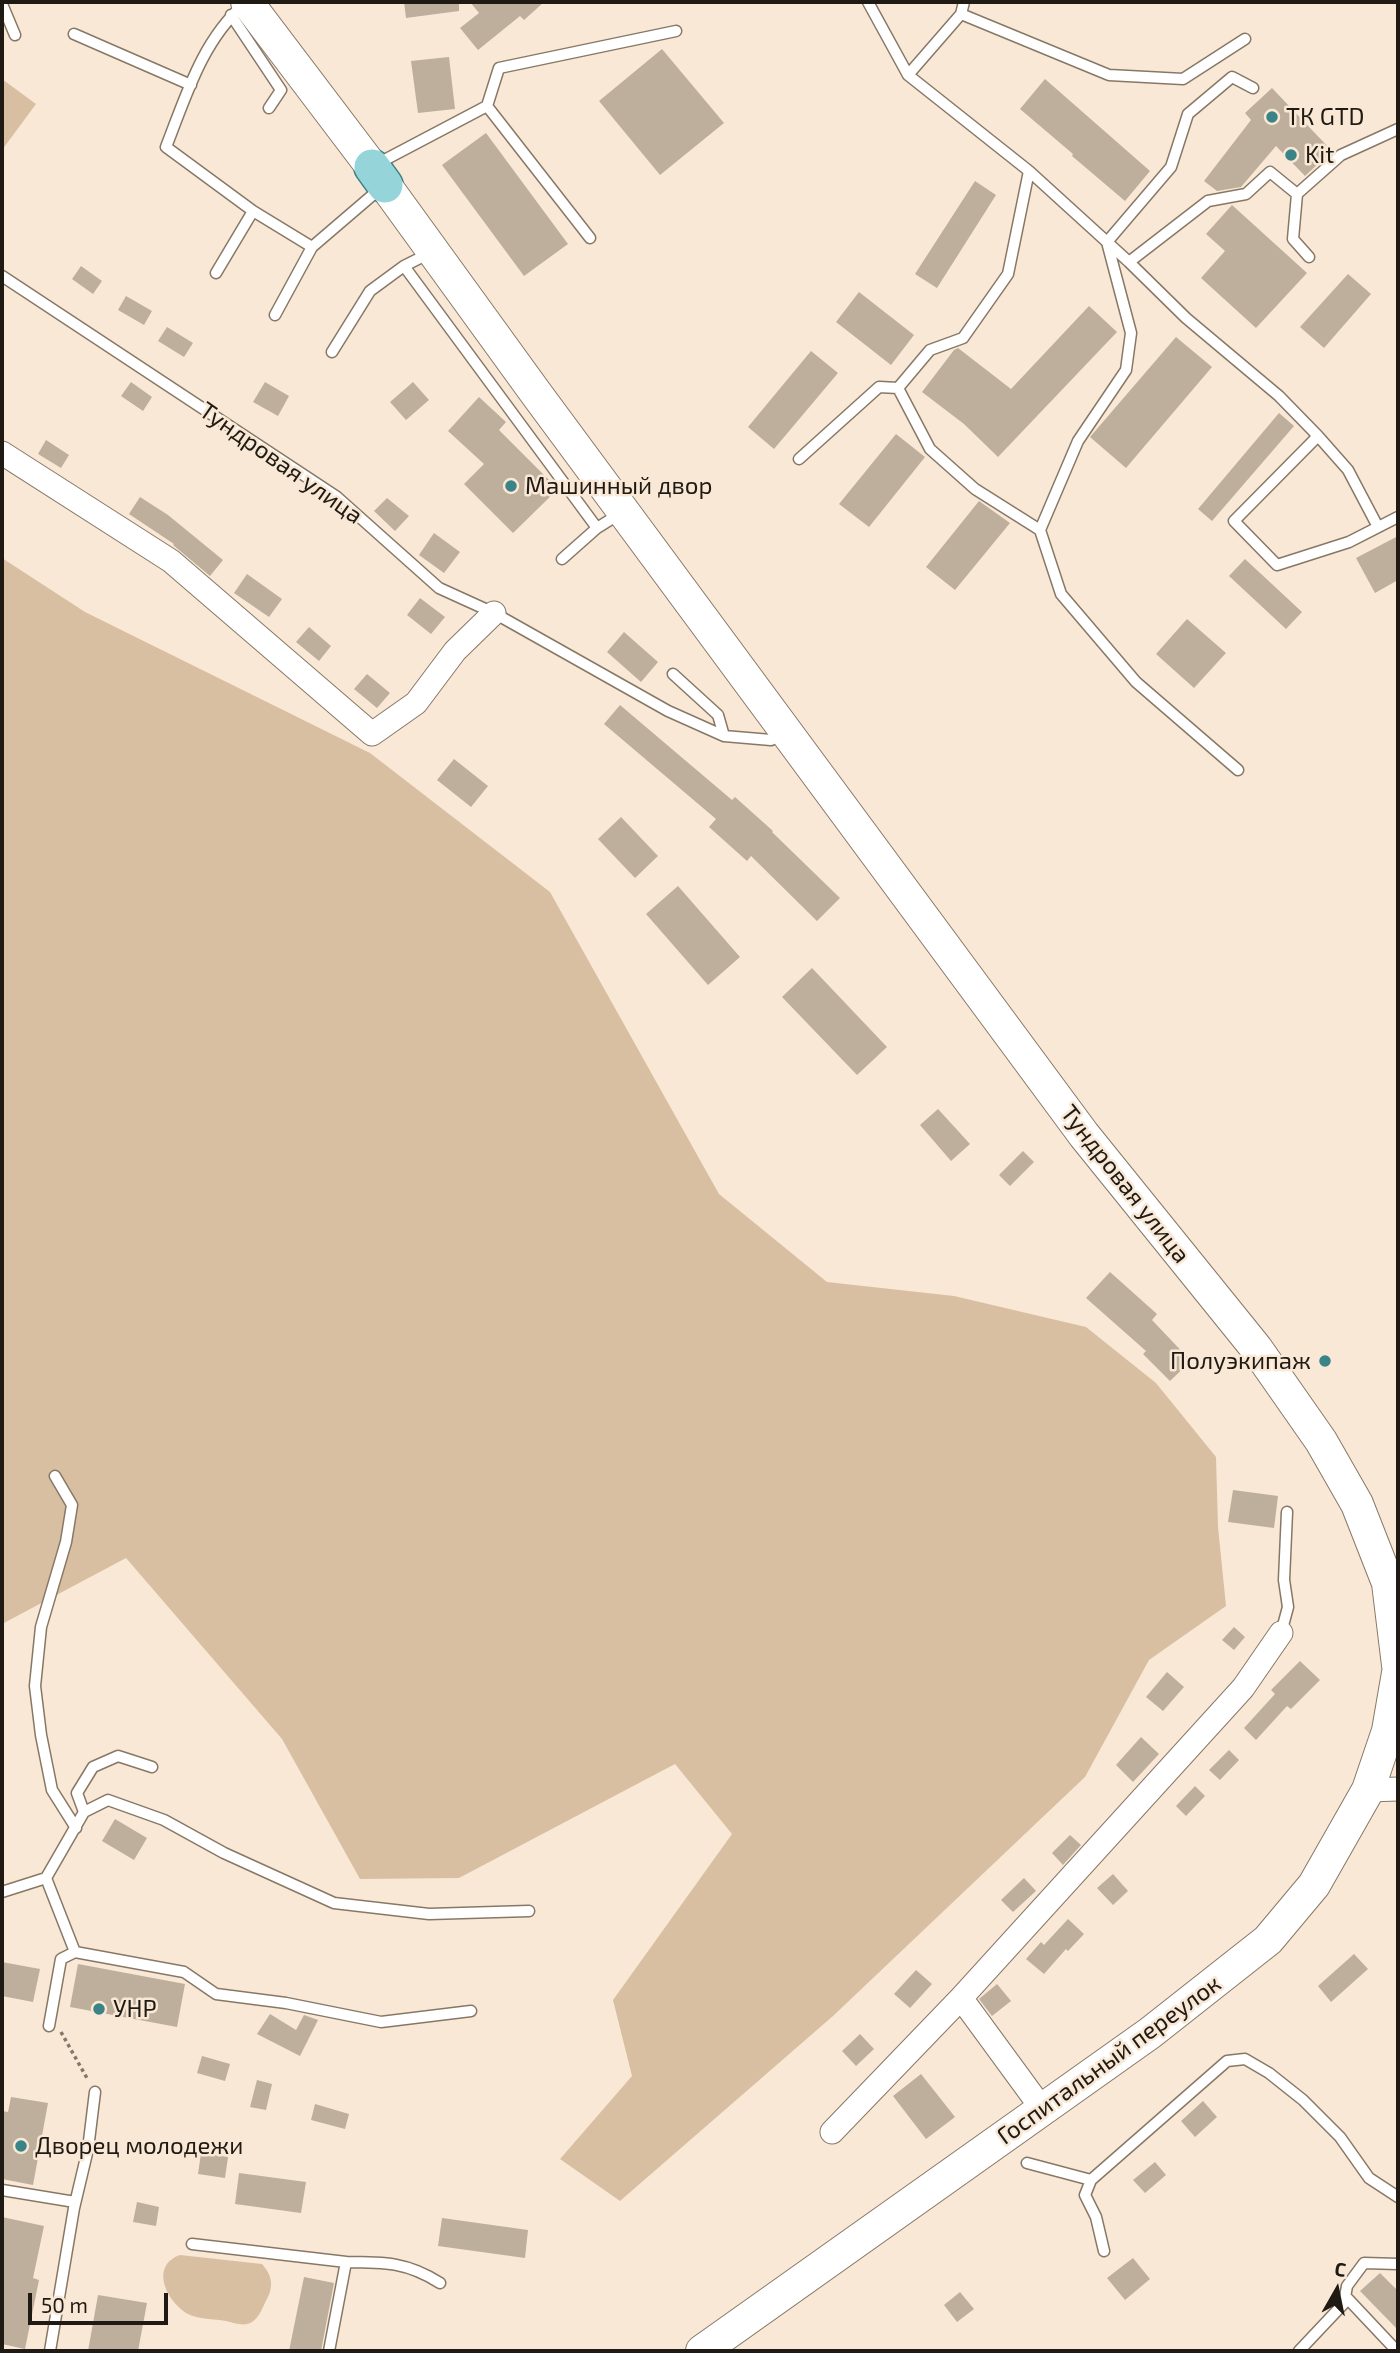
<!DOCTYPE html>
<html>
<head>
<meta charset="utf-8">
<style>
  body { margin:0 }
  #map { position:relative; width:1400px; height:2353px; overflow:hidden; background:#f9e8d5; font-family:"Exo 2",sans-serif }
  canvas { display:block }
  .frame { position:absolute; inset:0; border:4px solid #1f1a13; pointer-events:none }
  .north { position:absolute; left:1302px; top:2255px; width:70px; height:70px; -webkit-text-stroke:5px #f9e8d5; paint-order:stroke; rotate:9deg; font-size:19px; font-weight:700; line-height:28px; text-align:center; color:#1f1a13 }
  .north::after { content:''; display:block; margin:auto; width:24px; height:32px; background:#1f1a13; clip-path:polygon(50% 0,100% 100%,50% 72%,0 100%) }
  .scale { position:absolute; left:28px; top:2293px; width:140px; height:32px; box-sizing:border-box; border:4px solid #1f1a13; border-top:0; padding-left:9px; font-size:21px; line-height:24px; white-space:nowrap; color:#1f1a13; -webkit-text-stroke:5px #f9e8d5; paint-order:stroke }
</style>
</head>
<body>
<div id="map">
<canvas width="1400" height="2353"></canvas>
<div class="frame"></div>
<div class="north">С</div>
<div class="scale">50 m</div>
</div>
<script>
const ctx = document.querySelector('canvas').getContext('2d');
ctx.lineJoin = 'round';
function fillPath(path, color) {
  ctx.fillStyle = color;
  ctx.fill(path, 'evenodd');
}
function strokePath(path, color, width, dash) {
  ctx.strokeStyle = color;
  ctx.lineWidth = width;
  ctx.lineCap = dash ? 'butt' : 'round';
  ctx.setLineDash(dash || []);
  ctx.stroke(path);
}
function drawText(font, color, halo, rows, align = 'center') {
  ctx.font = font + ' "Exo 2",sans-serif';
  ctx.lineWidth = 5;
  ctx.setLineDash([]);
  ctx.textBaseline = 'middle';
  ctx.strokeStyle = halo;
  ctx.fillStyle = color;
  for (const [text, x, y, turn = 0] of rows) {
    ctx.save();
    ctx.translate(x, y);
    ctx.rotate((+turn || 0) * Math.PI / 180);
    ctx.textAlign = isNaN(turn) ? turn : align;
    if (halo) ctx.strokeText(text, 0, 0);
    ctx.fillText(text, 0, 0);
    ctx.restore();
  }
}
const green = new Path2D(`
  M2 79 36 104 2 150Z
  M2 558 85 612 370 753 550 892 719 1194 827 1282 954 1296 1086 1327 1156 1383 1216 1457 1218 1527 1226 1606 1149 1660 1085 1777 833 2016 620 2201 560 2159 632 2076 613 2000 732 1834 675 1764 459 1878 360 1879 282 1739 126 1558 2 1624Z
  M180 2255 262 2264C272 2275 274 2286 267 2299 263 2306 260 2317 252 2322 245 2327 234 2323 226 2321 214 2319 198 2319 188 2314 167 2302 149 2266 180 2255Z`);
const building = new Path2D(`
  M404 2H459V11L406 18Z
  M470 2H544L524 20 520 16 478 50 460 28 479 13Z
  M662 49 724 123 660 175 599 101Z
  M449 57 455 109 418 113 411 61Z
  M1045 79 1150 171 1125 201 1072 156 1073 154 1020 109Z
  M1272 88 1332 151 1305 176 1276 146 1241 187 1217 191 1204 181 1251 120 1245 113Z
  M486 133 568 244 524 276 442 165Z
  M975 181 996 195 937 288 915 274Z
  M1232 205 1307 273 1256 328 1201 278 1225 251 1206 234Z
  M81 266 102 281 93 294 72 279Z
  M1348 274 1371 294 1324 348 1300 327Z
  M859 292 914 335 891 365 836 322Z
  M126 296 152 311 144 325 118 310Z
  M1089 306 1117 332 998 457 964 424 922 392 954 350 958 348 1011 389Z
  M167 327 193 343 184 357 158 341Z
  M1176 337 1212 367 1126 468 1090 437Z
  M811 351 838 373 774 449 748 427Z
  M131 382 152 397 143 411 121 396Z
  M265 382 289 396 278 416 253 402Z
  M413 382 429 400 406 420 390 402Z
  M479 397 506 422 499 430 558 489 513 533 464 484 484 464 448 431Z
  M1279 413 1294 426 1212 521 1198 509Z
  M896 434 925 457 869 527 839 504Z
  M46 440 69 455 61 468 38 454Z
  M140 497 168 515 223 560 210 576 173 545 174 544 129 514Z
  M387 498 409 516 395 531 374 511Z
  M979 501 1010 523 955 590 926 567Z
  M434 533 460 552 444 573 419 555Z
  M1398 536V580L1375 593 1356 558Z
  M1245 559 1302 612 1286 629 1229 576Z
  M247 574 282 599 269 617 234 593Z
  M420 598 445 617 431 634 407 615Z
  M1187 619 1226 653 1194 688 1156 654Z
  M309 627 331 646 319 661 296 642Z
  M624 632 658 662 641 682 607 652Z
  M367 674 390 693 377 708 354 689Z
  M620 705 732 800 735 797 773 831 772 832 840 898 817 921 751 856 747 861 709 827 716 819 604 724Z
  M454 759 488 786 471 807 437 780Z
  M621 817 658 856 635 878 598 839Z
  M678 886 740 957 708 985 646 914Z
  M812 968 887 1047 857 1075 782 997Z
  M938 1109 970 1144 951 1161 920 1125Z
  M1023 1151 1034 1162 1010 1186 999 1175Z
  M1110 1272 1157 1314 1152 1320 1191 1361 1170 1381 1143 1354 1146 1351 1086 1298Z
  M1233 1490 1278 1496 1274 1528 1228 1522Z
  M1234 1627 1245 1637 1234 1650 1222 1640Z
  M1300 1661 1320 1680 1291 1709 1287 1706 1256 1740 1244 1728 1275 1694 1271 1690Z
  M1167 1672 1184 1687 1163 1711 1146 1697Z
  M1141 1737 1159 1754 1133 1782 1116 1765Z
  M1229 1750 1239 1760 1220 1780 1209 1770Z
  M1195 1786 1205 1796 1186 1816 1176 1806Z
  M115 1819 147 1838 134 1860 102 1841Z
  M1070 1835 1081 1845 1063 1865 1052 1853Z
  M1113 1874 1128 1891 1113 1905 1097 1888Z
  M1024 1878 1036 1891 1013 1912 1001 1900Z
  M1068 1919 1084 1934 1068 1951 1066 1949 1044 1974 1026 1959 1041 1942 1044 1945Z
  M1354 1954 1368 1969 1331 2002 1318 1986Z
  M2 1962 40 1969 33 2002 2 1996Z
  M78 1964 185 1984 177 2027 70 2007Z
  M916 1970 932 1984 910 2008 894 1994Z
  M997 1984 1011 2001 992 2016 979 1999Z
  M270 2014 296 2030 304 2015 318 2020 300 2056 257 2034Z
  M860 2034 874 2049 856 2066 842 2051Z
  M202 2056 230 2064 225 2081 197 2073Z
  M921 2074 955 2117 926 2139 893 2096Z
  M257 2080 272 2084 266 2110 250 2107Z
  M11 2097 48 2103 33 2185 2 2179V2111L8 2112Z
  M1203 2101 1217 2117 1195 2137 1181 2121Z
  M315 2104 349 2114 345 2129 311 2120Z
  M201 2153 228 2157 225 2178 198 2174Z
  M1155 2162 1166 2175 1145 2193 1133 2180Z
  M239 2173 306 2182 301 2213 235 2204Z
  M137 2202 159 2207 156 2226 133 2222Z
  M2 2217 44 2226 33 2278 39 2280 25 2349 2 2344Z
  M442 2218 528 2230 525 2258 438 2246Z
  M1133 2258 1150 2279 1125 2300 1107 2278Z
  M1380 2273 1398 2291V2330L1360 2291Z
  M304 2277 334 2283 321 2351H289Z
  M960 2292 974 2309 957 2322 944 2305Z
  M98 2295 147 2303 138 2351H88Z`);
const path = new Path2D(`
  M61 2032 88 2080`);
const service = new Path2D(`
  M868 2 908 75 1029 171 1129 262 1186 318 1279 396 1318 436 1234 521 1277 565 1349 542 1398 517
  M964 2 961 14 1109 75 1183 79 1245 39
  M2 4 15 35
  M244 4C202 41 186 96 166 147L253 211 312 247 382 187
  M231 15 281 90 269 108
  M74 34 191 85
  M908 75 961 14
  M487 106 590 238
  M375 165 487 106 499 68 676 31
  M1029 171 1008 274 963 338 930 350 898 388 930 449 975 489 1040 530
  M1297 194 1341 155 1398 129
  M1129 262 1208 201 1246 194 1270 172 1297 194 1293 239 1309 257
  M404 266 597 528
  M216 273 253 211
  M2 276 337 497 439 588 494 613 668 711 724 736 771 740 784 734
  M275 315 312 247
  M332 352 370 291 404 266 430 253
  M1318 436 1348 470 1378 527
  M799 459 879 387 898 388
  M562 559 597 528 621 513
  M673 674 718 715 724 736
  M1238 770 1136 682 1061 594 1040 530 1078 441 1126 370 1131 333 1107 242 1171 167 1188 114 1232 77 1253 88
  M55 1476 72 1505 66 1542 41 1627 35 1686 41 1735 52 1790 76 1828
  M1281 1633 1288 1607 1284 1580 1287 1512
  M84 1812 77 1793 93 1767 118 1756 152 1767
  M46 1878 75 1952
  M2 1892 46 1878 84 1812 108 1800 164 1820 224 1853 334 1903 429 1914 529 1911
  M49 2026 61 1959 75 1952 184 1972 216 1994 286 2003 381 2022 471 2011
  M1027 2163 1091 2180 1227 2061 1245 2059 1269 2073 1303 2100 1340 2137 1369 2178 1398 2197
  M1091 2180 1085 2195 1096 2217 1104 2251
  M2 2190 75 2202
  M192 2244 346 2262 329 2351
  M346 2262C384 2262 407 2262 440 2283
  M1344 2303 1347 2286 1364 2263 1398 2264
  M50 2351 74 2208 88 2149 95 2092
  M1299 2351 1348 2299 1397 2351`);
const minor = new Path2D(`
  M2 453 171 561 372 734 416 703 455 651 494 613
  M1368 1790 1398 1789
  M1043 2110 961 1998 1243 1688 1281 1633
  M832 2132 961 1998`);
const secondary = new Path2D(`
  M247 2 372 167
  M385 185 535 392 1084 1135 1256 1348 1321 1441 1357 1504 1388 1583 1398 1665
  M702 2351 1150 2033 1268 1940 1314 1885 1368 1790 1388 1731 1398 1673`);
const primary = new Path2D(`
  M372 167 385 185`);
const markers = [
  [1272,117,7,"#3a8387"],
  [1291,155,7,"#3a8387"],
  [511,486,7,"#3a8387"],
  [1325,1361,7,"#3a8387"],
  [99,2009,7,"#3a8387"],
  [21,2146,7,"#3a8387"]
];
const poiNames = [
  ["ТК GTD",1286,117],
  ["Kit",1305,155],
  ["Машинный двор",525,486],
  ["Полуэкипаж",1311,1361,"right"],
  ["УНР",113,2009],
  ["Дворец молодежи",35,2146]
];
const streetNames = [
  ["Тундровая улица",281,463,35],
  ["Тундровая улица",1125,1184,52],
  ["Госпитальный переулок",1109,2060,-36]
];
fillPath(green, '#d9bfa2');
fillPath(building, '#beae9c');
strokePath(service, '#877866', 13);
strokePath(minor, '#877866', 25);
strokePath(secondary, '#877866', 34);
strokePath(primary, '#3e8082', 38);
strokePath(path, '#83786c', 3.5, [3.5, 3.5]);
strokePath(service, '#fff', 10);
strokePath(minor, '#fff', 23);
strokePath(secondary, '#fff', 32);
strokePath(primary, '#95d4d8', 35);
for (const [x, y, r, color] of markers) {
  const dot = new Path2D();
  dot.arc(x, y, r, 0, 2 * Math.PI);
  ctx.fillStyle = color;
  ctx.fill(dot);
  strokePath(dot, '#f9e8d5', 2.5);
}
drawText('24px', '#1f1a13', '#f9e8d5', poiNames, 'left');
drawText('24px', '#1f1a13', '#f9e8d5', streetNames);
</script>
</body>
</html>
